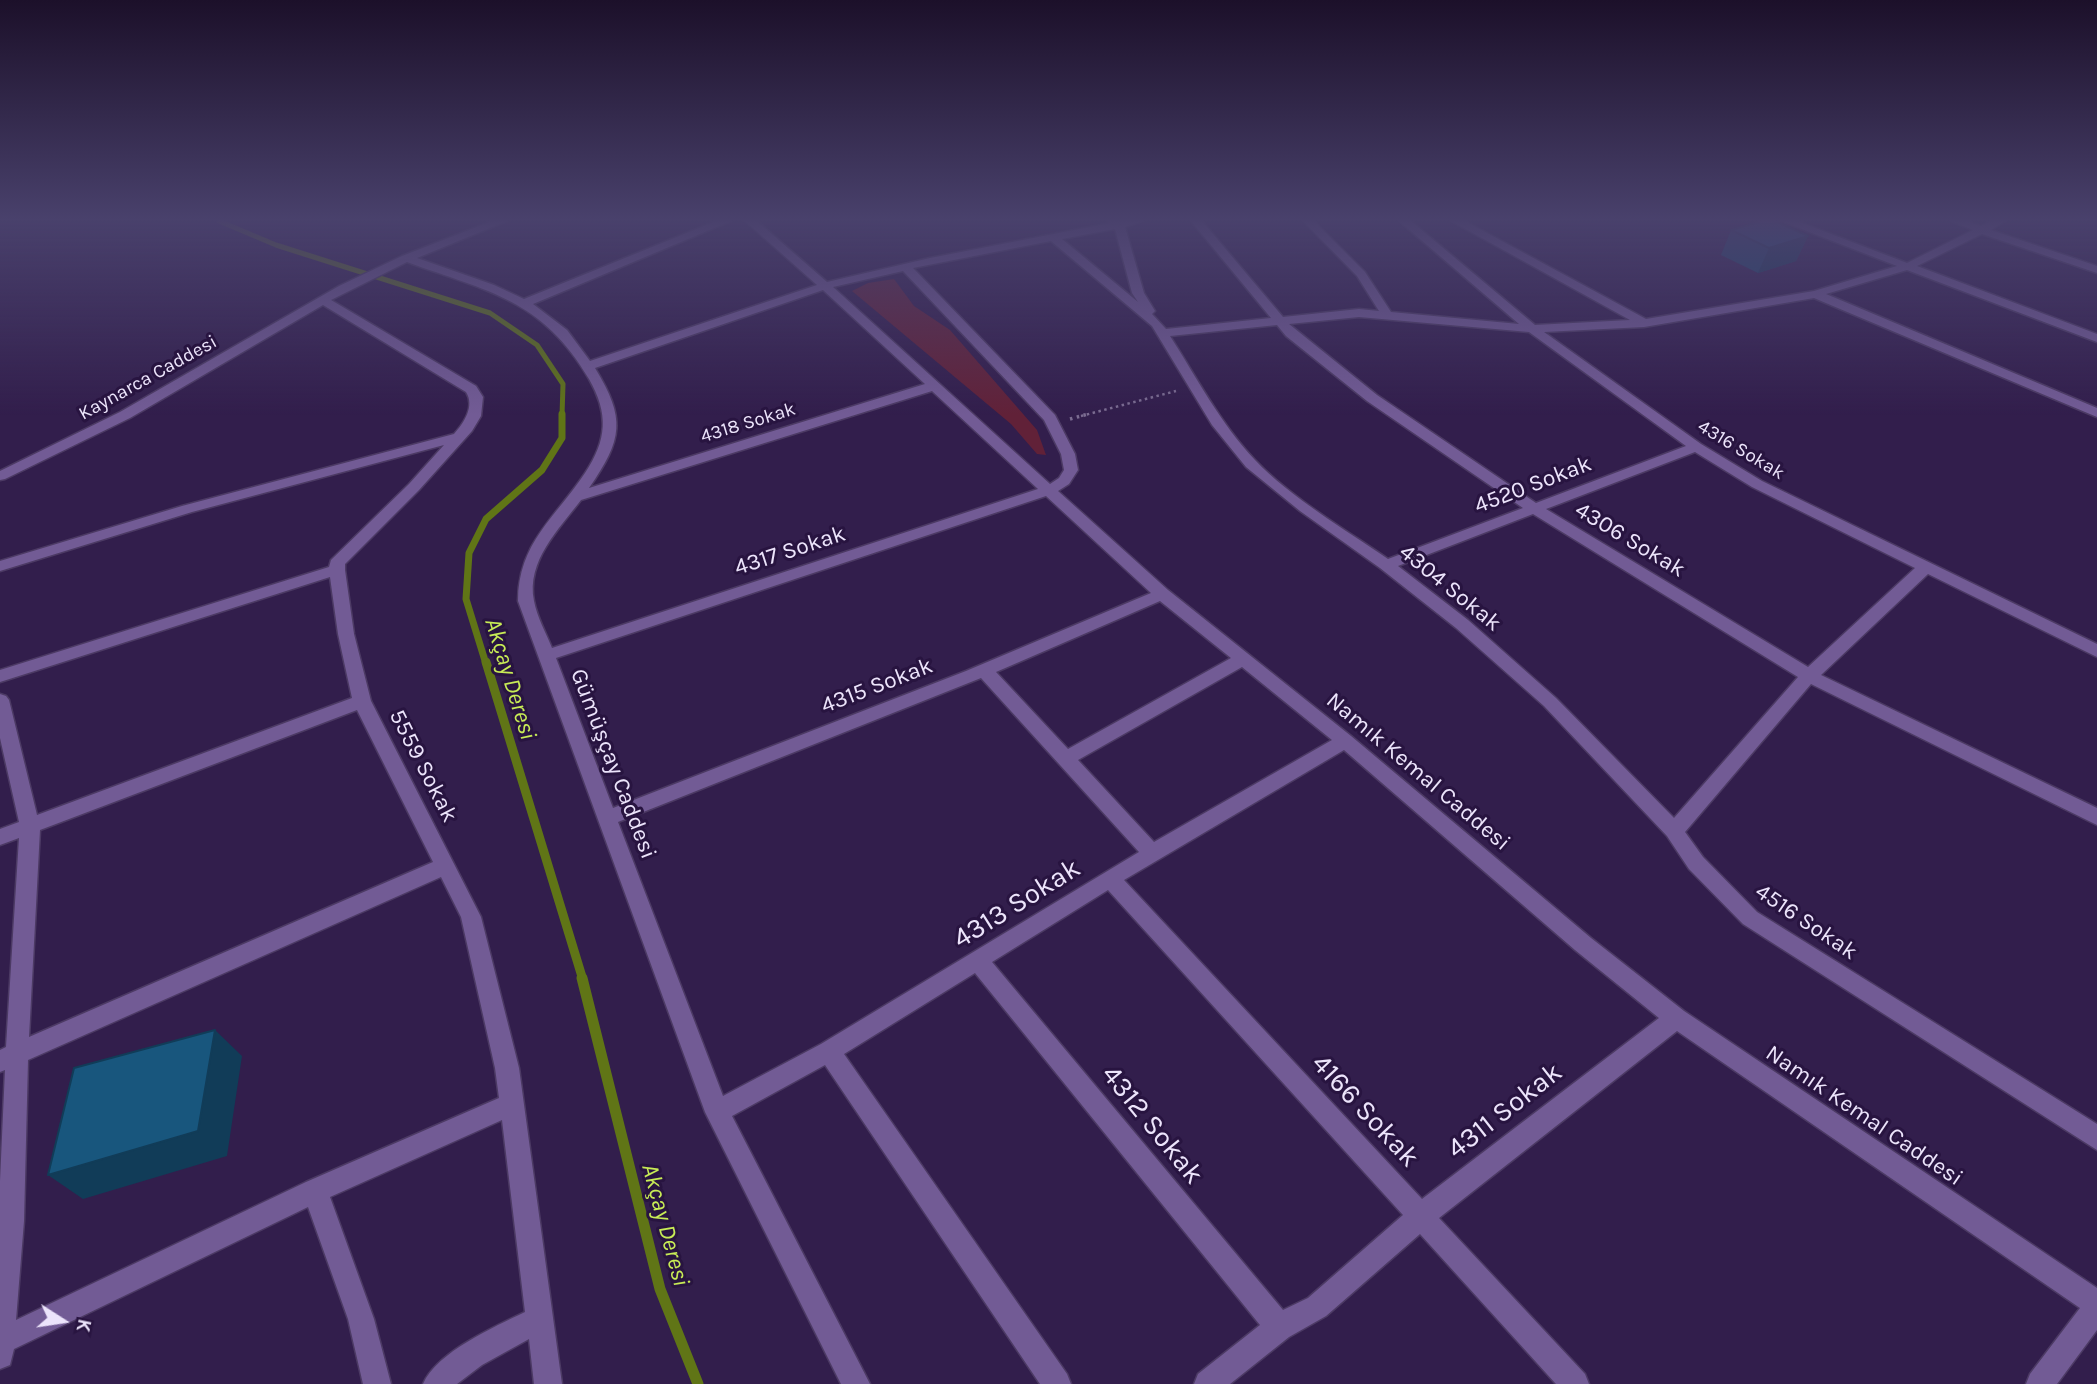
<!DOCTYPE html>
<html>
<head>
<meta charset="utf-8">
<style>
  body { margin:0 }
  #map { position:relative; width:2097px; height:1384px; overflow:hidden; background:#321e4c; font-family:Karla,sans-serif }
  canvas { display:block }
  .north { position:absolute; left:28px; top:1286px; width:70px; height:70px; -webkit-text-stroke:5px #281440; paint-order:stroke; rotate:102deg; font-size:19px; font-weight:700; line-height:28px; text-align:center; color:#ece4fb }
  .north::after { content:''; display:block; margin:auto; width:24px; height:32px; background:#ece4fb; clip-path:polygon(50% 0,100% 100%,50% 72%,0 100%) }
</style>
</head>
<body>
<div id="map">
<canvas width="2097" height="1384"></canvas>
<div class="north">K</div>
</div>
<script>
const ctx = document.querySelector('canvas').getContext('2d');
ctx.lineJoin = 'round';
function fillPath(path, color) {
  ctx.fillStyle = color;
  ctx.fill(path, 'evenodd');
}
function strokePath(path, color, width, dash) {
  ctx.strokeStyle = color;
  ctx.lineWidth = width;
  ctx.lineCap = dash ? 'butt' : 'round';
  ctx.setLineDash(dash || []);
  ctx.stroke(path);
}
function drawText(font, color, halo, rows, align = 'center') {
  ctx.font = font + ' Karla,sans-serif';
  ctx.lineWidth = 6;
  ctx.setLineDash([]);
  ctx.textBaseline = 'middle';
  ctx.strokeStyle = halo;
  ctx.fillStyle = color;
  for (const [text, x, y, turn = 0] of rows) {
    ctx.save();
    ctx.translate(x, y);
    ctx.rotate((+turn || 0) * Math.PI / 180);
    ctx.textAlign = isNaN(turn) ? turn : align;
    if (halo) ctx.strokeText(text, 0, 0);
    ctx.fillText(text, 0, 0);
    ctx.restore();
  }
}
const green = new Path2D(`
  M894 279 914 306 950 330 1037 430 1046 455 1037 454 1011 424 852 291 868 283Z`);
const streamFar3 = new Path2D(`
  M219 221 276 245 490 313 537 345 563 384 562 416`);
const streamFar2 = new Path2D(`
  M486 664 466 599 469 553 486 519 542 470 562 438V414`);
const streamFar1 = new Path2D(`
  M486 662 583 980`);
const stream = new Path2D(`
  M582 978 660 1289 698 1384`);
const pathFar1 = new Path2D(`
  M1081 416 1176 391`);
const path = new Path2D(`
  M1070 419 1088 414`);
const minor = new Path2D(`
  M492 221H507L417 258 494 285 524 299 716 221H731L533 304 567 330 590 361 817 285 745 221H757L827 282 930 258 1110 223 1109 221H1143L1125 227 1144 293 1155 311 1152 314 1166 329 1271 318 1191 221H1202L1283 317 1359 309 1379 311 1357 276 1303 221H1314L1365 272 1391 312 1519 324 1399 221H1411L1535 325 1630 320 1451 221H1465L1646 319 1814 291 1897 266 1781 221H1797L1907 263 1973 230 1951 221H1967L1981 226 1991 221H2005L1991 230 2097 266V273L1982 234 1917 266 2097 334V342L1907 270 1826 294 2097 408V417L1814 298 1644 327 1544 332 1701 444 1762 481 2097 644V657L1928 574 1821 675 2097 808V825L1811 684 1685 832 1703 857 1757 912 2097 1124V1150L1743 924 1689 869 1667 836 1544 706 1456 628 1380 568 1300 511 1246 467 1212 425 1152 326 1051 241 913 268 1055 415 1075 454 1078 470 1069 484 1058 491 1168 590 1351 736 1591 938 1684 1011 2097 1288V1330L2057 1384H2026L2030 1374 2080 1308 1677 1031 1439 1218 1585 1374 1589 1384H1556L1420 1234 1326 1316 1289 1337 1230 1384H1194L1198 1374 1260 1325 975 973 844 1054 1067 1374 1071 1384H1040L825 1065 732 1116 870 1384H841L705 1112 518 601C518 543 556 517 585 473 607 440 609 414 589 379 542 299 489 292 407 262L331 300 476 386 483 397 481 416 472 431 419 490 345 564V570L354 634 371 701 481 917 519 1068 562 1384H534L529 1339 482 1365 457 1384H423C437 1352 494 1327 525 1312L502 1120 330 1197 374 1319 391 1384H363L348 1319 308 1207 14 1349 10 1365 0 1369V1181L5 1070 0 1072V1050L6 1047 19 838 0 845V829L19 822 0 738V694L6 696 9 700 37 815 352 698 338 634 330 577 0 682V670L329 567 331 560 409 484 444 445 192 512 0 571V561L182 506 454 434C464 423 475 406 466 392L323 305 130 418 5 479 0 480V471L120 412 339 286 402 256ZM1115 229 1132 293 1138 302 1062 239ZM903 271 1044 420 1061 454 1064 470 1059 478 1050 484 833 287ZM823 290 925 384 589 488C623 439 626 419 595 368ZM1359 317 1529 332 1686 446 1536 503 1377 395 1289 324ZM1277 325 1286 336 1367 401 1523 508 1388 559C1346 530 1290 497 1255 460 1220 423 1197 378 1170 336ZM932 391 1038 489 552 648C546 633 537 617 534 601 526 561 559 529 581 500ZM1695 452 1752 487 1915 568 1808 667 1546 509ZM1046 496 1151 593 966 671 613 808 556 658ZM1533 514 1798 677 1674 818 1556 698 1468 620 1398 566ZM1160 601 1231 658 1068 749 996 672ZM1242 667 1332 740 1154 842 1078 760ZM981 678 1139 852 821 1044 723 1096 618 822ZM357 710 433 862 29 1037 40 830ZM1344 750 1575 950 1659 1018 1422 1199 1124 880ZM441 877 461 917 495 1068 499 1098 306 1182 16 1320 24 1221 28 1060ZM1108 890 1403 1215 1308 1298 1283 1310 992 962Z`);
const wall = new Path2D(`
  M1731 230 1808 236 1796 261 1758 273 1721 255Z`);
const shadedWall = new Path2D(`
  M1808 236 1796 261 1758 273 1769 248Z
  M215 1030 242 1056 227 1156 83 1199 48 1175Z`);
const building = new Path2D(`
  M1762 221H1775L1808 236 1769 248 1731 230Z
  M215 1030 198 1131 48 1175 74 1068Z`);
const farStreetnames = [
  ["Kaynarca Caddesi",148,378,-29],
  ["4318 Sokak",748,423,-17],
  ["4316 Sokak",1741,450,31]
];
const streetNames = [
  ["4520 Sokak",1533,485,-21],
  ["4306 Sokak",1630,540,31],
  ["4317 Sokak",790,551,-18],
  ["4304 Sokak",1450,588,39],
  ["4315 Sokak",877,686,-21],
  ["Gümüşçay Caddesi",613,764,69],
  ["5559 Sokak",423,766,63],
  ["Namık Kemal Caddesi",1418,772,40],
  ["4516 Sokak",1806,922,34],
  ["Namık Kemal Caddesi",1864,1116,34]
];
const waterNames = [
  ["Akçay Deresi",510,679,73],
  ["Akçay Deresi",665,1225,75]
];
const nearStreetnames = [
  ["4313 Sokak",1017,904,-32],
  ["4166 Sokak",1365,1111,47],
  ["4311 Sokak",1505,1111,-38],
  ["4312 Sokak",1152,1125,51]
];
fillPath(green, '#612138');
strokePath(streamFar3, '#607516', 5);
strokePath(streamFar2, '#607516', 7);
strokePath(streamFar1, '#607516', 9);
strokePath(stream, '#607516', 11);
strokePath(minor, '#4c3a64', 3);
strokePath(pathFar1, '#7b6c91', 2.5, [2.5, 3.5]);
strokePath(path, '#7b6c91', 3.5, [2.5, 4.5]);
fillPath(minor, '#725b95');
fillPath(wall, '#154a6c');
fillPath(shadedWall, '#113c58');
fillPath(building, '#18567d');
strokePath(building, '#113c58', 2);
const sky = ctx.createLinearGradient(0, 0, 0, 415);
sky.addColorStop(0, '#1c102a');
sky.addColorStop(0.53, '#49416c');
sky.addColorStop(1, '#49416c00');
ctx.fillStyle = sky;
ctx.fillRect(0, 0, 2097, 415);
drawText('19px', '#ece4fb', '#281440', farStreetnames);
drawText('23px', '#ece4fb', '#281440', streetNames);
drawText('italic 24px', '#c8ec56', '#281440', waterNames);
drawText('28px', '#ece4fb', '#281440', nearStreetnames);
</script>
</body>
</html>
